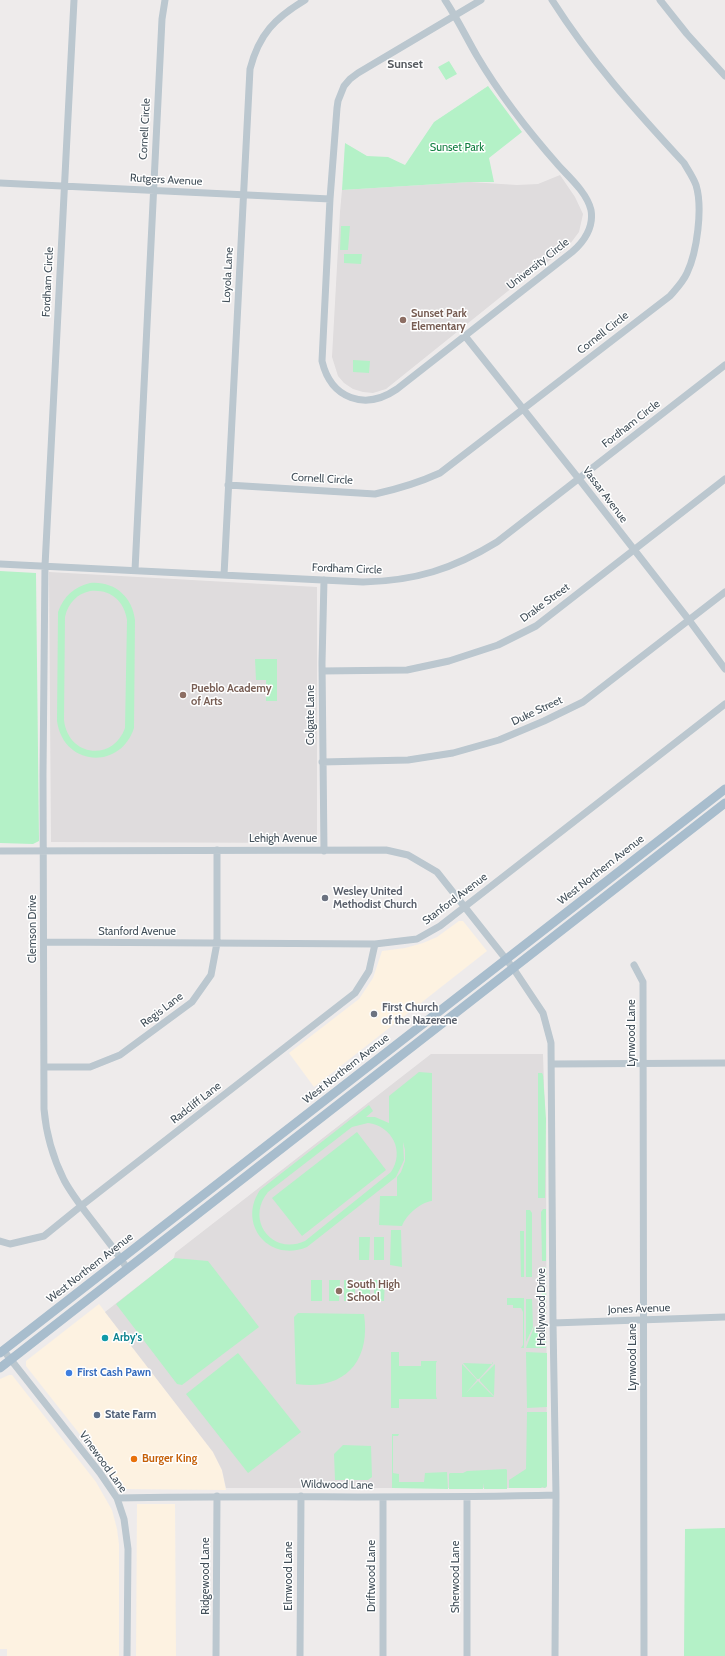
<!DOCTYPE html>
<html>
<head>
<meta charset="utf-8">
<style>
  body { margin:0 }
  canvas { display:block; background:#eeebeb }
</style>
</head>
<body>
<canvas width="725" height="1656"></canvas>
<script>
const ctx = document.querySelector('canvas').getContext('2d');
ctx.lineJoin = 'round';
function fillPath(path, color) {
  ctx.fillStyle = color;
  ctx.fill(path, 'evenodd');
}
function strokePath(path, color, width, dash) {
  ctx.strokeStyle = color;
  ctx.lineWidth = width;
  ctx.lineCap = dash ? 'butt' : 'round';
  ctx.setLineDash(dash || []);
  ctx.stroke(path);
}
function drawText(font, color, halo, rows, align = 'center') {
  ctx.font = font + ' Cabin,sans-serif';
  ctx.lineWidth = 3;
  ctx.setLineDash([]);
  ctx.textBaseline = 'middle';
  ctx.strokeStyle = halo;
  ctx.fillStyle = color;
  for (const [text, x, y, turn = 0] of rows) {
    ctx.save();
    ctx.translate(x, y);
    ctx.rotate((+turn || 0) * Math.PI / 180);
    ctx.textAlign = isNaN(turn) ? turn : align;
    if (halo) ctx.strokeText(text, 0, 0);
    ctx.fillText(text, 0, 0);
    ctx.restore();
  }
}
const commercial = new Path2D(`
  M459 921H463L487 951 314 1087 289 1053 359 999 373 978 382 951 405 948 423 943 437 937Z
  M99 1304 213 1452 222 1470 226 1490 123 1489 26 1366V1361Z
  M9 1375H12L96 1482 112 1510 117 1529 119 1544V1656H7V1649H0V1379Z
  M137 1504H175L176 1656H136Z`);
const education = new Path2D(`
  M560 175 575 197 583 214 579 232 567 248 518 283 386 389 373 393 363 392 353 389 344 383 338 376 332 357 340 212 342 190 470 182 517 185 538 184Z
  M49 572 317 587V843L51 842Z
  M431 1054H543L546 1147 547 1487 545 1488H226L222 1470 213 1452 105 1312 174 1258 175 1253Z`);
const green = new Path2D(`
  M449 61 457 74 446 80 438 67Z
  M488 86 522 132 489 158 494 182H470L342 190 345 143 367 156 388 157 405 165 434 122Z
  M341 226H350L348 250H340Z
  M344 254H362L361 264 344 263Z
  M353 360 370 361 369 373 353 372Z
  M0 571 36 573 39 841 33 844 0 843Z
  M90 583C114 581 132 596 135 620L134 728C120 771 63 766 57 721L58 612C64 596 74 587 90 583ZM90 591C110 589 124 600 127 620L125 728C113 762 68 757 64 720L65 617C68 603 77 594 90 591Z
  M255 659H277V701H266V680H256Z
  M419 1072 432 1073V1201C421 1202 406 1215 402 1226L379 1225 380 1196H397V1177L401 1172 405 1161V1150L403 1142 404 1160 396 1177 307 1247C269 1263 237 1224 260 1190L369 1105 373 1111 366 1117H375L389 1123V1096ZM368 1123C392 1126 405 1151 391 1172L305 1241C272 1256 245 1220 268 1192L352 1127Z
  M538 1073H542L543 1075 546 1119 545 1198H538Z
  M357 1132 386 1170 302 1236 272 1198Z
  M543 1209H546V1261H542L541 1212Z
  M526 1210H530L532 1213V1277H526Z
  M391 1230H401L402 1267 390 1265Z
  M520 1231H524V1277H521Z
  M359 1237H370L369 1260H359Z
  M374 1237H384V1260H374Z
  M174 1258 208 1261 259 1327 182 1385 177 1384 116 1304Z
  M541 1267H546V1319L542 1316Z
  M311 1280H322V1301H311Z
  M329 1280H340L339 1301H329Z
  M344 1280H355V1301H344Z
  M359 1280H370V1302L359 1301Z
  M374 1280H385L384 1301H374Z
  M507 1298H524V1348H521L523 1345V1312L521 1308H513V1305H507Z
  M526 1299H532L533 1327 526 1342Z
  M298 1313 364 1314C371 1361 345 1391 296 1384L294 1317Z
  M534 1327H546V1348H526Z
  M391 1352H399V1366H421V1361H437L436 1363V1396L437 1399H399V1408H391Z
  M526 1352 547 1353V1407L527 1408Z
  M238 1353 301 1432 248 1473 186 1394Z
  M492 1362 493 1363 479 1379H477L463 1363 492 1364Z
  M462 1364 477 1380 466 1393 478 1381 494 1397H462Z
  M495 1364 494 1396 480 1381V1379Z
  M527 1412H547V1486L545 1488 542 1487 541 1488H509V1480L526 1469Z
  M392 1434H399L398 1436H393V1473L399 1474V1482H424L425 1473 447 1472 448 1489 392 1488Z
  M343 1445 371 1446 372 1477 368 1480H335L334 1454Z
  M506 1469 507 1470V1489H484L483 1483V1489H449V1474L450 1473H463L467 1471Z
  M725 1528V1656H684L685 1529Z`);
const minor = new Path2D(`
  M74 0 45 566 43 774 44 1109C46 1133 53 1158 64 1180 72 1195 84 1210 94 1223 106 1238 117 1253 127 1268
  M445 0C457 18 466 37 477 56 500 95 529 132 559 166 570 178 587 193 591 210 594 227 584 242 572 252L397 389C365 411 331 399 322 361L330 199 337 108 338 101 344 86 350 79 358 73 481 0
  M660 0 687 34 725 76
  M0 183 330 199
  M465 336 579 479 689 620 725 669
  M228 485 375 494C398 489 418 483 440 473L670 296C676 289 683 282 687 273 697 252 703 208 696 185 693 177 688 170 684 163 636 111 590 60 552 0
  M0 564 363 582C415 581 453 569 497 542L725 365
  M135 570 162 19 165 0
  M224 575 250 69C259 34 275 18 305 0
  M322 671 407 670 449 661 498 645 536 626 725 479
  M322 762 408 760 453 753 499 740 544 721 583 702 725 592
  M0 851 386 850 408 855 437 872 513 968 543 1013 551 1043 553 1323 556 1495 555 1656
  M324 851 322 663 324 580
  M44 942 375 944 417 939 440 926 725 704
  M634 965 643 982 644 1656
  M552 1064 725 1063
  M44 1067H90L120 1055 192 1002 211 975 217 943V850
  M0 1241 10 1244 44 1236 81 1206 355 993 369 971 375 944
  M553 1323 725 1317
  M4 1351 100 1473 117 1498 124 1519 128 1549 127 1656
  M383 1497V1656
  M467 1497V1656
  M117 1498C263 1495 410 1499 556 1495
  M216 1656 217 1496
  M300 1656 301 1496`);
const major = new Path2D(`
  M0 1353 725 789
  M0 1368 725 803`);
const markers = [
  [403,320,4,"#8d6e63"],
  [183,695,4,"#8d6e63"],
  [325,898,4,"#6b7280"],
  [374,1014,4,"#6b7280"],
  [339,1291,4,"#8d6e63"],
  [105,1338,4,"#0f9aa8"],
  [69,1373,4,"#3f7fe0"],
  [97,1415,4,"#5c6f8a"],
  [134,1459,4,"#e8710a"]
];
const streetNames = [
  ["Cornell Circle",145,129,-87],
  ["Rutgers Avenue",166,180,3],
  ["University Circle",538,264,-38],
  ["Loyola Lane",228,275,-87],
  ["Fordham Circle",48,282,-87],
  ["Cornell Circle",603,333,-38],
  ["Fordham Circle",631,424,-38],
  ["Cornell Circle",322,479,3],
  ["Vassar Avenue",605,495,53],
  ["Fordham Circle",347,569,2],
  ["Drake Street",545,603,-36],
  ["Duke Street",537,711,-25],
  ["Colgate Lane",311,715,-90],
  ["Lehigh Avenue",283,839],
  ["West Northern Avenue",601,870,-38],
  ["Stanford Avenue",455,899,-37],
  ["Clemson Drive",33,929,-90],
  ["Stanford Avenue",137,932],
  ["Regis Lane",162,1010,-37],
  ["Lynwood Lane",632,1033,-90],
  ["West Northern Avenue",346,1069,-38],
  ["Radcliff Lane",196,1103,-38],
  ["West Northern Avenue",90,1268,-38],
  ["Hollywood Drive",542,1307,-90],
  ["Jones Avenue",639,1309,-2],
  ["Lynwood Lane",633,1357,-90],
  ["Vinewood Lane",103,1462,54],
  ["Wildwood Lane",337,1485,1],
  ["Ridgewood Lane",206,1576,-90],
  ["Elmwood Lane",289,1576,-90],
  ["Driftwood Lane",372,1576,-90],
  ["Sherwood Lane",456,1577,-90]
];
const parkNames = [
  ["Sunset Park",457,148]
];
const educationNames = [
  ["Sunset Park",411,314],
  ["Elementary",411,327],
  ["Pueblo Academy",191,689],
  ["of Arts",191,702],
  ["South High",347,1285],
  ["School",347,1298]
];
const worshipNames = [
  ["Wesley United",333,892],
  ["Methodist Church",333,905],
  ["First Church",382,1008],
  ["of the Nazerene",382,1021]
];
const cultureNames = [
  ["Arby's",113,1338]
];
const shopNames = [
  ["First Cash Pawn",77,1373]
];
const serviceNames = [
  ["State Farm",105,1415]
];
const foodNames = [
  ["Burger King",142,1459]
];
const neighbourhoodNames = [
  ["Sunset",405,64]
];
fillPath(commercial, '#fdf2e1');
fillPath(education, '#dfdcdd');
fillPath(green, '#b4f1c7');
strokePath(minor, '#bbc7cf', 7);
strokePath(major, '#a8bdcd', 9);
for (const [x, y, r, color] of markers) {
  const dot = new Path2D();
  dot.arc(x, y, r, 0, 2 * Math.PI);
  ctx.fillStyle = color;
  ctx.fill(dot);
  strokePath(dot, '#fff', 1.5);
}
drawText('11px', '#43505a', '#fff', streetNames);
drawText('11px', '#107e3f', '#fff', parkNames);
drawText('bold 11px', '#785e54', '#fff', educationNames, 'left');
drawText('bold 11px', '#5b616d', '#fff', worshipNames, 'left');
drawText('bold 11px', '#0d838f', '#fff', cultureNames, 'left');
drawText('bold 11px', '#366cbe', '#fff', shopNames, 'left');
drawText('bold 11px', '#4e5e75', '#fff', serviceNames, 'left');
drawText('bold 11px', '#c56008', '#fff', foodNames, 'left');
drawText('bold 12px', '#585c61', '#fff', neighbourhoodNames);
</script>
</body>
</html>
